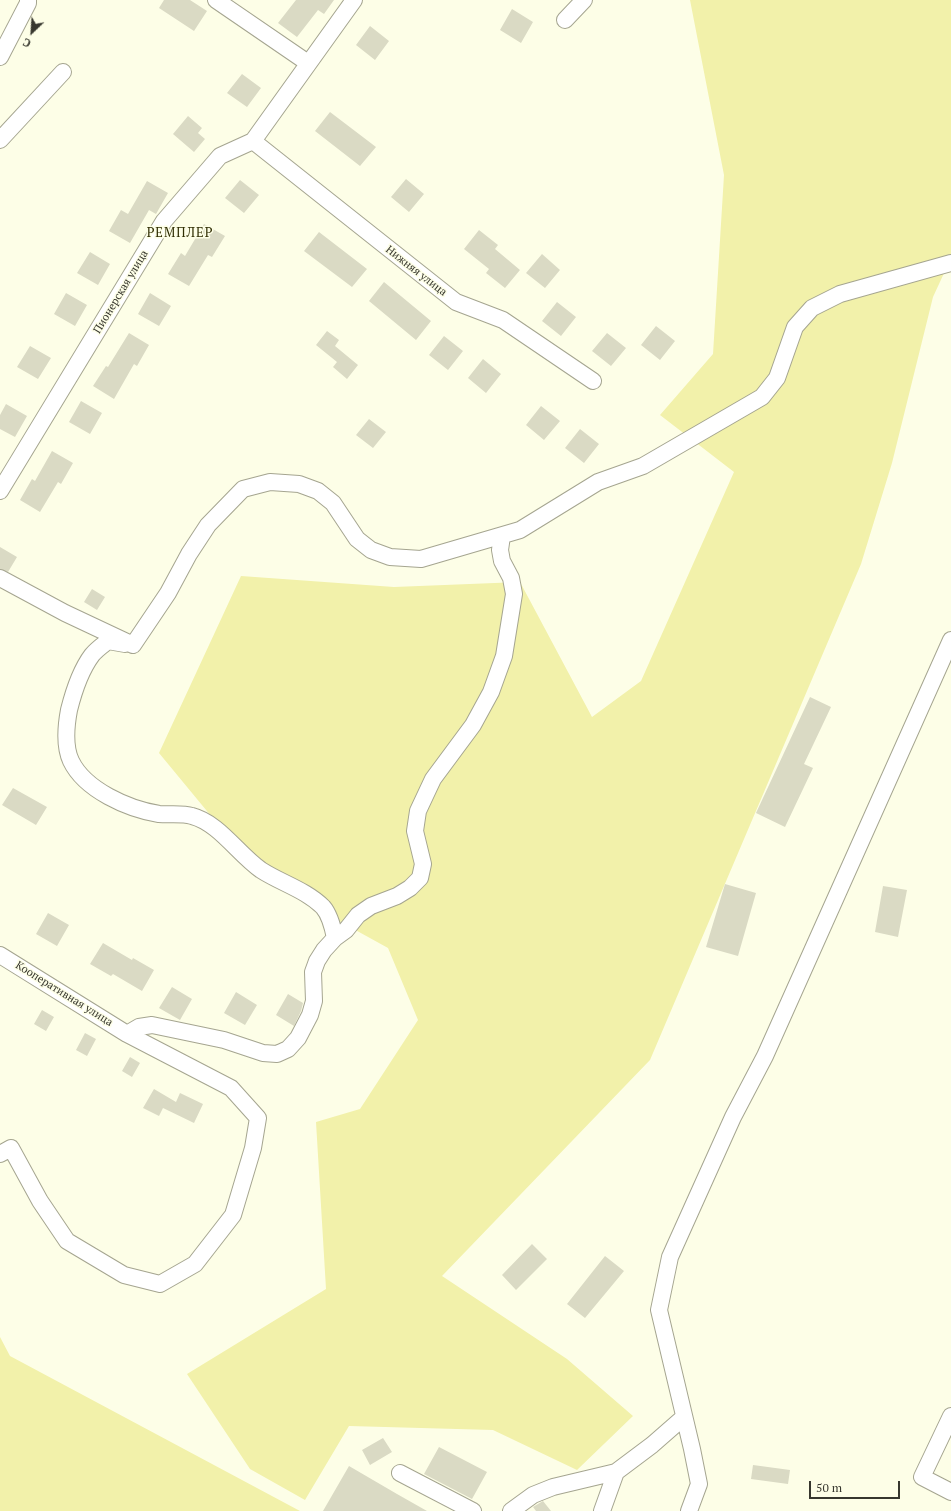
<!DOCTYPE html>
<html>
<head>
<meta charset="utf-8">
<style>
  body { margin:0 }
  #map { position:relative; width:951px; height:1511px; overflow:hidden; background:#fdfee7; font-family:"PT Serif",serif }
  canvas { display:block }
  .north { position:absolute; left:12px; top:12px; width:40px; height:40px; -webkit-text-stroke:3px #fdfee7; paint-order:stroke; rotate:205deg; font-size:11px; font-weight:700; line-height:16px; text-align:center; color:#37372e }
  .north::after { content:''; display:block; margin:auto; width:14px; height:18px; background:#37372e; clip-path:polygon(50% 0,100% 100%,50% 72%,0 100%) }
  .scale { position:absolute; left:809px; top:1481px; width:91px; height:18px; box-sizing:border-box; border:2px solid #37372e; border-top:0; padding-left:5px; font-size:12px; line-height:14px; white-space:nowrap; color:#37372e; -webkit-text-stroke:3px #fdfee7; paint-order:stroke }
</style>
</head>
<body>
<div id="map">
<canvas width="951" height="1511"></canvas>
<div class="north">С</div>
<div class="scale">50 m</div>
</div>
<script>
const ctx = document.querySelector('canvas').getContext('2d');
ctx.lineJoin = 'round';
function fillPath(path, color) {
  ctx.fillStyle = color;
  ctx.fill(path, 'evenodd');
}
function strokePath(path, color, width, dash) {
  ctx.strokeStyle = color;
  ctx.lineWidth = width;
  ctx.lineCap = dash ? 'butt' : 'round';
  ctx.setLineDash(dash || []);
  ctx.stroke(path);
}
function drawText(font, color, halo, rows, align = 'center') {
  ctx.font = font + ' "PT Serif",serif';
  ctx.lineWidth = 3;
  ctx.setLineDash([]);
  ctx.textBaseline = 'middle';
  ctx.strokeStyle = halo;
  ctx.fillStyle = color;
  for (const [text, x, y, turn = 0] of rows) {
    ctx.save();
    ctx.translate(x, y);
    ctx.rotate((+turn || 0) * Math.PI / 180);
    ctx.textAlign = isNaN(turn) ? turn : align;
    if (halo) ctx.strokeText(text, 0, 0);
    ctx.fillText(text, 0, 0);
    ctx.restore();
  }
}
const green = new Path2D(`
  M690 0H951V258L933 297 892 463 861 564 650 1060 442 1276 567 1359 633 1416 577 1470 493 1430 349 1426 305 1500 250 1469 187 1374 326 1289 316 1122 360 1109 418 1020 388 948 263 879 159 753 241 576 394 587 520 582 592 717 641 681 734 472 660 415 713 354 724 175Z
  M0 1337 10 1356 300 1511H0Z`);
const building = new Path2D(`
  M164 0H190L207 11 194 31 159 8Z
  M296 0H334L324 14 318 10 297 37 278 23Z
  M512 9 533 22 521 43 500 30Z
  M370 26 389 41 375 60 356 45Z
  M242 74 261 88 247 107 227 93Z
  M330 112 376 147 360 166 315 131Z
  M188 116 202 128 198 133 205 139 194 152 173 134Z
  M406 179 424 194 409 212 391 197Z
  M240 180 259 195 244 213 225 198Z
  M147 181 168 193 156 214 149 210 130 243 109 231 121 210 128 214Z
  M204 224 225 236 212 257 208 255 189 286 168 274 181 253 185 256Z
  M479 230 498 245 495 249 520 270 505 288 486 273 489 269 464 249Z
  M319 232 367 269 352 287 304 251Z
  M90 252 110 264 98 285 77 273Z
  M542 254 560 270 545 288 526 273Z
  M384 282 431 321 416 340 369 301Z
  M66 293 87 305 75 326 54 314Z
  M150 293 171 306 159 326 138 314Z
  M557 302 576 317 561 336 542 321Z
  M656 326 675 341 660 360 641 345Z
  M327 331 339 340 335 346 358 365 347 379 333 367 337 362 316 345Z
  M129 333 149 345 137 366 134 364 114 399 93 386 106 366 108 367Z
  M607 333 626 348 611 366 592 351Z
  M444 336 463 351 448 370 429 355Z
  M30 346 51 358 38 379 17 367Z
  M483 359 501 374 486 393 468 378Z
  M81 401 102 413 90 434 69 422Z
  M6 404 27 416 15 437 0 429V415Z
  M541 406 560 421 544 440 526 425Z
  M369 419 386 432 373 448 356 435Z
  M580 429 599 444 584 463 565 448Z
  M52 451 73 463 61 484 58 482 40 512 20 500 32 479 35 481Z
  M0 547 17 557 8 572 0 569Z
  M92 589 105 597 97 610 84 602Z
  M810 697 831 707 804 764 813 768 785 827 756 813Z
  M13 788 47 807 36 825 2 805Z
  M725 884 756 893 738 956 706 947Z
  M883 886 907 890 898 937 875 932Z
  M48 913 69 925 57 946 36 934Z
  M103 943 132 960 133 958 154 970 142 991 113 974 111 976 90 964Z
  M172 987 192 999 180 1020 159 1008Z
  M236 992 257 1005 245 1025 224 1013Z
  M288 994 303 1003 301 1011 294 1026 276 1015Z
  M42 1010 54 1017 46 1031 34 1024Z
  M85 1033 96 1039 87 1056 76 1050Z
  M130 1057 140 1063 132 1077 122 1071Z
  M154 1089 176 1102 180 1093 203 1104 194 1123 163 1108 159 1116 143 1108Z
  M532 1244 547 1259 516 1290 502 1275Z
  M605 1256 624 1271 585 1318 567 1304Z
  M383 1438 392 1452 370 1465 362 1450Z
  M439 1447 487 1472 472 1499 424 1474Z
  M753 1465 790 1470 788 1484 751 1479Z
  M349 1466 397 1494 427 1511H323Z
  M543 1501 551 1511H536L533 1507Z`);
const minor = new Path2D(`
  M216 0 308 63
  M565 20 584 0
  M0 57 28 3V0
  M0 140 63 72
  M253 141 456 302 503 320 593 381
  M0 491 164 221 220 156 253 141 354 0
  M0 578 65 613 133 645 168 593 189 554 208 525 243 489 270 482 299 484 318 491 333 503 357 539 371 550 390 557 421 559 520 530 598 482 643 466 762 397 777 378 795 327 812 308 840 294 951 263
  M125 644 108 641C103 645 97 649 92 655 80 671 74 690 69 710 66 726 64 746 71 761 85 790 128 809 159 814 169 815 182 813 192 816 219 823 238 854 261 870 281 883 306 890 323 907 330 915 333 928 335 938
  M0 955 127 1034 231 1088 258 1118 253 1148 233 1215 195 1264 160 1284 124 1275 67 1241 40 1201 11 1148 0 1154
  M127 1034 139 1027 152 1025 224 1040 263 1053 277 1054 288 1049 298 1038 310 1015 314 1001 313 972 317 961 324 950 335 938 346 930 358 915 371 906 397 896 410 888 420 878 423 864 415 831 418 811 433 779 473 725 491 692 504 656 514 594 511 578 502 561 500 550 502 536
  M951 1416 922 1477 951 1492
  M400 1473 473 1511
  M511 1511 533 1495 553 1487 616 1472 652 1445 684 1417
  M602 1511 616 1472
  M689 1511 699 1484 692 1449 659 1310 670 1257 733 1117 765 1056 951 640`);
const streetNames = [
  ["Нижняя улица",416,271,38],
  ["Пионерская улица",121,292,-59],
  ["Кооперативная улица",64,994,32]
];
const quarterNames = [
  ["РЕМПЛЕР",180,233]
];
fillPath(green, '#f2f1aa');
fillPath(building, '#dadac4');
strokePath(minor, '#a5a590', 18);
strokePath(minor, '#fff', 16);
drawText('11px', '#37372e', '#fdfee7', streetNames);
ctx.letterSpacing = '1px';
drawText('13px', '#302e03', '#fdfee7', quarterNames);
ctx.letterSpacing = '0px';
</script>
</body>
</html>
